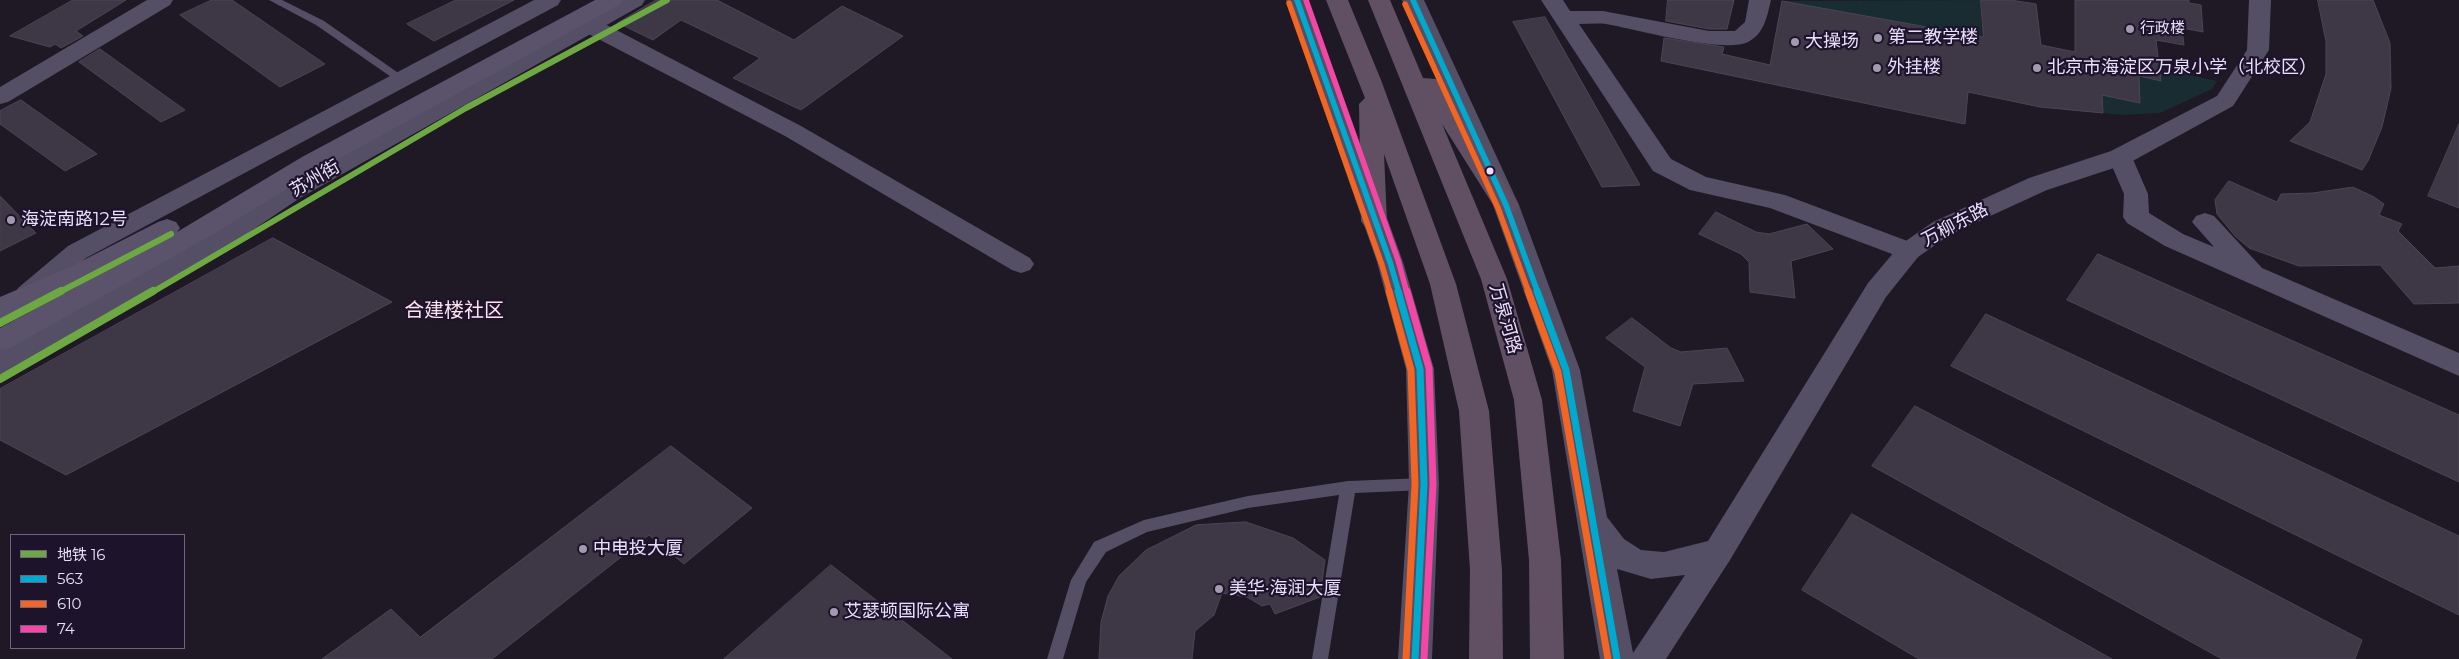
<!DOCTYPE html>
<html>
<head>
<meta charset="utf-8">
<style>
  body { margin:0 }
  #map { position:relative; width:2459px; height:659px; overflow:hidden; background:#1e1925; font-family:Montserrat,"Noto Sans SC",sans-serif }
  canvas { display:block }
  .legend { position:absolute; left:10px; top:534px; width:175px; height:115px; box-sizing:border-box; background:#1d132b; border:1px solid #6f657f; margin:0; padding:6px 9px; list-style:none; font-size:15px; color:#e9dffd }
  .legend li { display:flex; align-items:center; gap:10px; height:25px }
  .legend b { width:25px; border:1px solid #6f657f }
</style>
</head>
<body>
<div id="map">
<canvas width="2459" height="659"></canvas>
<ul class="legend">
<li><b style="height:6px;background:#6da843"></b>地铁 16</li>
<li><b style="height:6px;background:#00a9ce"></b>563</li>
<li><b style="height:6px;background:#f26522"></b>610</li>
<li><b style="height:6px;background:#f346a5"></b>74</li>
</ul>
</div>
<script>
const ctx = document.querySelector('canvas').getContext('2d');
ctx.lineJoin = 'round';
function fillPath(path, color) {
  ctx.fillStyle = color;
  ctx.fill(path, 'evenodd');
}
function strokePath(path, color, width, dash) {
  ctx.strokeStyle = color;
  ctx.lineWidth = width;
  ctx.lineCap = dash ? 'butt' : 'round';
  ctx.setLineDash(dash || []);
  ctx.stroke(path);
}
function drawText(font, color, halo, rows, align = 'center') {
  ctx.font = font + ' Montserrat,"Noto Sans SC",sans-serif';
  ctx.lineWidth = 4.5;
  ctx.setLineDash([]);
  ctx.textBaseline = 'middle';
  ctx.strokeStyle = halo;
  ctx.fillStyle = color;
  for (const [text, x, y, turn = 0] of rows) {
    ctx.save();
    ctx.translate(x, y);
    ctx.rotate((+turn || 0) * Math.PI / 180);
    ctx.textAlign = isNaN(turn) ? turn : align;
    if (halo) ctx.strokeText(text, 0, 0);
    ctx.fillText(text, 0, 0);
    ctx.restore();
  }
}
const green = new Path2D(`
  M1981 0 1982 83 1974 75 1973 35 1782 1Z
  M2159 68 2217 81 2212 89 2160 113 2123 115 2103 113 2102 95 2140 103 2139 77 2160 81Z`);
const building = new Path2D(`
  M73 0H126L76 31 83 36 61 48 55 44 50 47 10 36Z
  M212 0H232L325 64 280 87 180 15Z
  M456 0H514L434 41 407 24Z
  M656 0H717L794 40 842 6 903 36 801 110 733 78 760 58 681 20 653 40 618 23Z
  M1668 0H1734L1727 29H1709L1666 21Z
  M1981 0H2010L2036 4 2041 45 2075 52V0H2189V3L2201 5 2203 32 2182 28 2184 45 2156 40 2161 81 2139 76 2140 103 2102 95 2103 113 2040 107 1968 92 1965 124 1661 61 1664 38 1724 47 1722 54 1770 65 1782 1 1983 37Z
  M2318 0H2373L2390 43 2391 88 2382 127 2368 161 2362 170 2290 141 2310 122 2326 74V42Z
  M1545 17 1640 185 1602 187 1513 22Z
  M100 49 185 110 161 122 79 62Z
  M21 100 97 154 65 171 0 124V111Z
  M2459 124V208L2428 196Z
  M2229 181 2277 202 2281 194 2313 193 2353 187 2374 197 2384 204 2379 215 2402 224 2398 231 2435 268 2459 266V303L2414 304 2380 265 2299 266 2249 248 2235 236 2217 214 2215 200Z
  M0 196 36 233 0 251Z
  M1716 212 1756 232 1769 234 1807 224 1833 249 1791 261 1795 298 1750 292 1749 262 1741 254 1699 234Z
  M273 238 392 302 66 475 0 440V389Z
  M2098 254 2459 415V482L2067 300Z
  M1986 314 2459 536V615L1951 366Z
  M1632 318 1671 348 1681 352 1727 348 1744 381 1693 384 1680 426 1633 411 1645 367 1606 338Z
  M1915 406 2362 640 2355 659H2222L1872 466Z
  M671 446 752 508 684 564 649 535 492 659H322L391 609 420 637Z
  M1852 514 2112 659H1919L1802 590Z
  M1246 522 1293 538 1325 560 1320 597 1275 614 1270 604 1262 606 1247 597 1222 593 1214 615 1195 631 1192 659H1099L1101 622 1108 596 1119 576 1146 550 1196 525Z
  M831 565 952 659H724Z`);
const service = new Path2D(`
  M269 0H282L324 21 407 79 401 82 397 81 316 25Z
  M1424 478 1429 480 1432 484 1429 488 1424 490 1355 493 1328 659H1312L1339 495 1248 508 1147 532 1106 552 1086 582 1063 659H1047L1071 580 1094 542 1144 520 1248 496 1348 481Z`);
const minor = new Path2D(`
  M147 0H173L170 5 8 102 0 104V87Z
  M1541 0H1563L1570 11H1603L1709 31H1735L1745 22 1749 0H1771C1767 16 1765 33 1748 42 1724 54 1635 29 1606 24 1597 23 1588 24 1579 24L1671 159 1706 177 1785 195 1918 245 1922 251 1918 257 1909 260 1900 257 1770 208 1690 190 1653 171Z
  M589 18 597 20 801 126 1030 258 1034 264 1030 270 1021 273 1012 270 785 136 581 30 578 25 581 20Z
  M2120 149 2129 151 2132 157 2148 194 2149 213 2183 234 2214 247 2192 222 2196 216 2205 213 2214 216 2262 268 2459 353V376L2165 246 2127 223 2123 217 2124 194 2108 157 2111 151Z`);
const tertiary = new Path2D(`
  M534 0H561L558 5 86 258 36 302 27 305 18 302 14 295 18 288 68 246Z
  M618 0H645L642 5 300 198 220 252 10 371 0 375V351L202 240 282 186Z
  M1286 0H1308L1403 262 1434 369 1439 484 1432 659H1398L1409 484 1406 369 1377 262Z
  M1402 0H1424L1519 205 1580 370 1607 517 1624 539 1641 550 1664 552 1708 541 1868 283 1900 245 1933 222 2029 178 2111 151 2217 96 2247 50 2249 0H2271L2269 50 2233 106 2129 163 2047 190 1951 234 1918 257 1886 297 1730 560 1666 659H1600L1552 370 1493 205ZM1617 569 1651 579 1685 575 1633 653Z`);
const secondary = new Path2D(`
  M595 0H622L619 5 320 169 205 239 10 348 0 351V328L87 281 0 319V297L70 267 158 222 167 219 176 222 180 228 177 232 302 157Z`);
const trunk = new Path2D(`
  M1326 0H1348L1381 80 1456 284 1489 411 1502 570 1503 659H1469L1470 570 1459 411 1430 284 1384 154 1387 221 1383 227 1374 230 1365 227 1361 221 1359 104 1365 98Z
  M1368 0H1390L1423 78 1436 79 1519 205 1515 211 1506 213 1497 211 1442 124 1507 279 1542 400 1561 560 1564 659H1530L1529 560 1514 400 1481 279Z`);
const bus1Far1 = new Path2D(`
  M1297 0 1390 262 1399 293
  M1413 0 1506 205 1538 293`);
const bus1 = new Path2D(`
  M1398 291 1420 369 1424 484 1415 659
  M1537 291 1566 370 1617 659`);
const bus2Far1 = new Path2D(`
  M1289 3 1382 265 1390 293
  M1405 4 1498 208 1529 293`);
const bus2 = new Path2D(`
  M1389 291 1411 370 1415 484 1406 659
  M1528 291 1558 372 1608 659`);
const bus3Far1 = new Path2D(`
  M1306 0 1398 260 1407 293`);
const bus3 = new Path2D(`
  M1407 291 1429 368 1433 484 1424 659`);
const metro1Far1 = new Path2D(`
  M58 293 171 234
  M151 293 466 108 667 0`);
const metro1 = new Path2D(`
  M0 323 61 291
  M0 379 153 291`);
const markers = [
  [2130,29,5,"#a29ab1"],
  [1878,38,5,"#a29ab1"],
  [1795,42,5,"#a29ab1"],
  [1877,68,5,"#a29ab1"],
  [2037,68,5,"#a29ab1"],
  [1490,171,4.5,"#e9dffd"],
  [11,220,5,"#a29ab1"],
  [583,549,5,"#a29ab1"],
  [1219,589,5,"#a29ab1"],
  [834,612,5,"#a29ab1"]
];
const farPoinames = [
  ["行政楼",2140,29]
];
const poiNames = [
  ["第二教学楼",1888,38],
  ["大操场",1805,42],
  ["外挂楼",1887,68],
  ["北京市海淀区万泉小学（北校区）",2047,68],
  ["海淀南路12号",21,220],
  ["中电投大厦",593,549],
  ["美华·海润大厦",1229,589],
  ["艾瑟顿国际公寓",844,612]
];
const streetNames = [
  ["苏州街",315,179,-30],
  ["万柳东路",1955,225,-28],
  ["万泉河路",1505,319,74]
];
const quarterNames = [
  ["合建楼社区",454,311]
];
fillPath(green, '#182c32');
fillPath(building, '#3e3846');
strokePath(building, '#4c4457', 1);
fillPath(service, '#544f65');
fillPath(minor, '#544f65');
fillPath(tertiary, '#544f65');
fillPath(secondary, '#5a536b');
fillPath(trunk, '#615064');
strokePath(bus1Far1, '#00a9ce', 5.5);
strokePath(bus1, '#00a9ce', 7);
strokePath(bus2Far1, '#f26522', 5.5);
strokePath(bus2, '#f26522', 7);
strokePath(bus3Far1, '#f346a5', 5.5);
strokePath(bus3, '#f346a5', 7);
strokePath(metro1Far1, '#6da843', 6);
strokePath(metro1, '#6da843', 8);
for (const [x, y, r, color] of markers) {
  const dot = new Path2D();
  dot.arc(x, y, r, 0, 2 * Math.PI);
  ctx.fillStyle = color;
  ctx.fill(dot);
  strokePath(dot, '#1d132b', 2);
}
drawText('15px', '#e9dffd', '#1d132b', farPoinames, 'left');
drawText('18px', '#e9dffd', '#1d132b', poiNames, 'left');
drawText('18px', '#e9dffd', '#1d132b', streetNames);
drawText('20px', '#fde1ed', '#1d132b', quarterNames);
</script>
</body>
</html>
